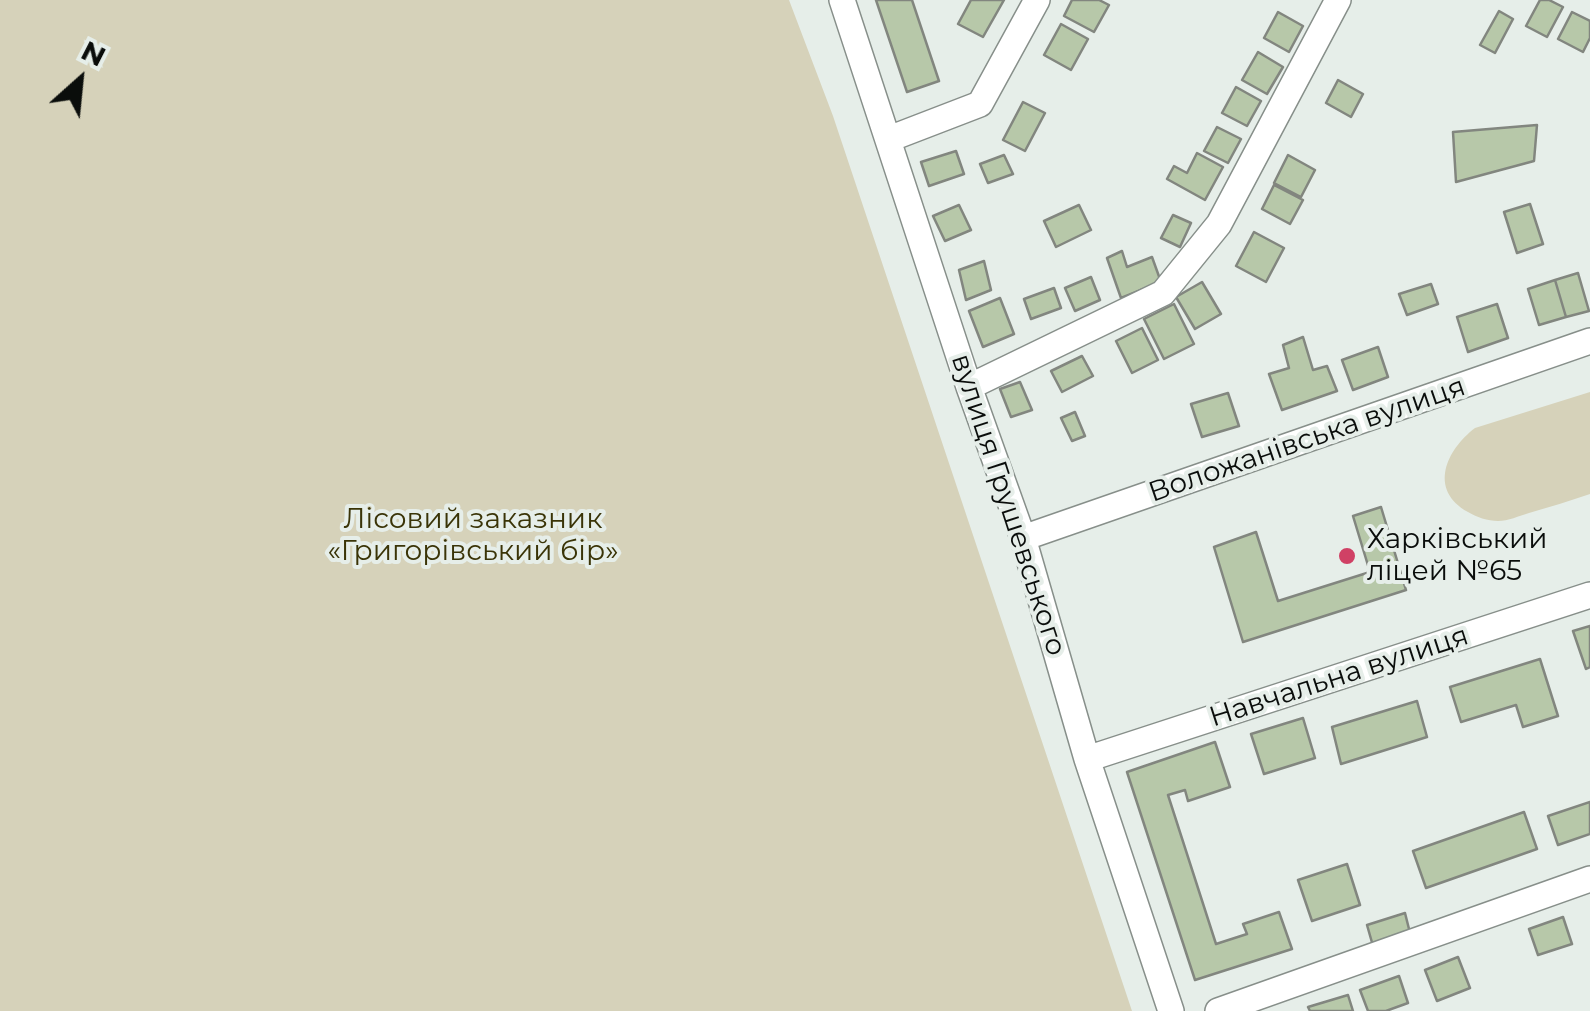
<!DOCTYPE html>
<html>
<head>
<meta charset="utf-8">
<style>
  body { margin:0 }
  #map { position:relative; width:1590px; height:1011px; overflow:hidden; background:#e6eee9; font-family:Montserrat,sans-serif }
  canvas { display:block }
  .north { position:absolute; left:30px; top:30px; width:100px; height:100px; -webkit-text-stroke:8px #e6eee9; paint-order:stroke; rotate:27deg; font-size:28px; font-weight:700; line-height:40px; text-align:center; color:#0a0d0b }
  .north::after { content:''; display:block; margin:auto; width:35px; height:45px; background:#0a0d0b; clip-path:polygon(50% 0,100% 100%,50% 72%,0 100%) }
</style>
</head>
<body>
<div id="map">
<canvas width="1590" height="1011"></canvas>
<div class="north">N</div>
</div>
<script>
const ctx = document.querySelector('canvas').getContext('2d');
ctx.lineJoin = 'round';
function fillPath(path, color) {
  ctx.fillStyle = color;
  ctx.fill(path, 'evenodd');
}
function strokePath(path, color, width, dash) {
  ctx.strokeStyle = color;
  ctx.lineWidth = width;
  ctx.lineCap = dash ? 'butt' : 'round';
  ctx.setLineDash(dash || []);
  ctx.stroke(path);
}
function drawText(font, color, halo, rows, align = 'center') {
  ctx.font = font + ' Montserrat,sans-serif';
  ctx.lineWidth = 8;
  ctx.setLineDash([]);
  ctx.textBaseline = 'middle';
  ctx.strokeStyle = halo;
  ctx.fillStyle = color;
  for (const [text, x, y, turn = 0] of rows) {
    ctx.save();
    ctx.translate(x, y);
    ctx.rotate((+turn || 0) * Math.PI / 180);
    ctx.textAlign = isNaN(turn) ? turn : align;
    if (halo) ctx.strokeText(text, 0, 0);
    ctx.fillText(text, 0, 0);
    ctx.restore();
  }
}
const green = new Path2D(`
  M0 0H789L833 116 1132 1011H0Z
  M1590 392V494C1570 501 1549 507 1529 513 1519 516 1508 521 1498 521 1488 521 1476 517 1468 512 1428 490 1446 450 1475 428Z`);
const building = new Path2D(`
  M876 0H912L939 81 907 92Z
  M971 0H1004L983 37 958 24Z
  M1072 0H1099L1109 5 1094 32 1064 16Z
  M1540 0H1549L1563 7 1547 37 1526 26Z
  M1499 11 1513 19 1495 53 1480 45Z
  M1278 12 1303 26 1289 52 1264 38Z
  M1572 12 1590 21V38L1583 52 1558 39Z
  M1061 24 1088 39 1071 70 1044 55Z
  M1258 52 1283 67 1267 94 1242 80Z
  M1338 80 1363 94 1351 117 1326 103Z
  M1236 87 1261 101 1247 126 1222 113Z
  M1023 102 1045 113 1025 151 1003 140Z
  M1537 125 1534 161 1456 182 1453 132Z
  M1217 127 1241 139 1228 163 1204 151Z
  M956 151 964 174 929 186 921 162Z
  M1197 153 1223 167 1205 200 1167 179 1174 166 1187 173Z
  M1004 155 1013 174 988 183 980 164Z
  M1288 155 1315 170 1301 197 1274 183Z
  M1274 185 1303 200 1290 224 1262 209Z
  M1530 204 1543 244 1517 253 1504 212Z
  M959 205 971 230 945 241 933 216Z
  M1079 205 1091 230 1056 247 1044 221Z
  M1173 215 1191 223 1180 247 1161 238Z
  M1254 232 1284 248 1266 282 1236 266Z
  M1122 251 1127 267 1152 257 1161 282 1121 298 1107 258Z
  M984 261 991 290 966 300 959 270Z
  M1578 273 1589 311 1566 317 1555 280Z
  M1091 277 1100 300 1075 311 1065 288Z
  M1555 280 1566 317 1539 325 1528 289Z
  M1202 282 1221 314 1195 329 1176 297Z
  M1431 284 1438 304 1407 315 1399 294Z
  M1054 288 1061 308 1031 319 1024 299Z
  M1000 298 1014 334 983 347 969 311Z
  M1174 304 1194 344 1164 359 1144 319Z
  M1497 304 1508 338 1468 352 1457 317Z
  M1142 328 1158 360 1132 373 1116 341Z
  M1303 337 1313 370 1327 366 1337 391 1282 410 1269 374 1289 368 1283 345Z
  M1378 347 1388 377 1353 390 1342 360Z
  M1082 356 1093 376 1062 392 1051 371Z
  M1020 382 1032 410 1011 417 1000 389Z
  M1228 393 1239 426 1202 437 1191 404Z
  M1075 412 1085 436 1072 441 1061 418Z
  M1381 507 1406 590 1243 642 1214 547 1256 532 1278 601 1370 572 1353 516Z
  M1590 626V667L1586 669 1573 631Z
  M1540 659 1558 716 1523 727 1516 705 1461 722 1450 687Z
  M1417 701 1427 737 1341 764 1332 727Z
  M1303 718 1315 758 1264 774 1251 734Z
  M1215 742 1230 787 1188 801 1185 790 1168 795 1216 944 1247 934 1243 924 1279 912 1292 949 1195 980 1127 772Z
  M1590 802V834L1558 845 1548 816Z
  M1524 812 1537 849 1426 888 1413 851Z
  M1347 864 1360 905 1312 921 1298 880Z
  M1405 913 1410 933 1373 946 1367 925Z
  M1563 917 1572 944 1538 955 1529 929Z
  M1458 957 1470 988 1437 1001 1425 970Z
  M1399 976 1408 1003 1386 1011H1368L1360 990Z
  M1348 995 1353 1011H1310L1308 1007Z`);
const minor = new Path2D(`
  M842 0 969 387 1023 538 1087 759 1171 1011
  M889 139 980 104 1037 0
  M969 387 1163 293 1219 224 1338 0
  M1023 538 1590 341
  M1087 759 1590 595
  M1218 1011 1590 879`);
const markers = [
  [1347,556,10,"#d04165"]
];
const streetNames = [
  ["Воложанівська вулиця",1307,440,-19],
  ["вулиця Грушевського",1008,505,72],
  ["Навчальна вулиця",1339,677,-18]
];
const parkNames = [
  ["Лісовий заказник",473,520],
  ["«Григорівський бір»",473,552]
];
const poiNames = [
  ["Харківський",1367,540],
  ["ліцей №65",1367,572]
];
fillPath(green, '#d6d2ba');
fillPath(building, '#b7c8a9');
strokePath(building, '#82867f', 2.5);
strokePath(minor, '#878f8a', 28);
strokePath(minor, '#fff', 25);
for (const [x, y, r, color] of markers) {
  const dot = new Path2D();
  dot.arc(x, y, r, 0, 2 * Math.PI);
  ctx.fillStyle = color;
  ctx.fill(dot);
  strokePath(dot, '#e6eee9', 4);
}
drawText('28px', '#0a0d0b', '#e6eee9', streetNames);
drawText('28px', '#3a3407', '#e6eee9', parkNames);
drawText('28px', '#0a0d0b', '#e6eee9', poiNames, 'left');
</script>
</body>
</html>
